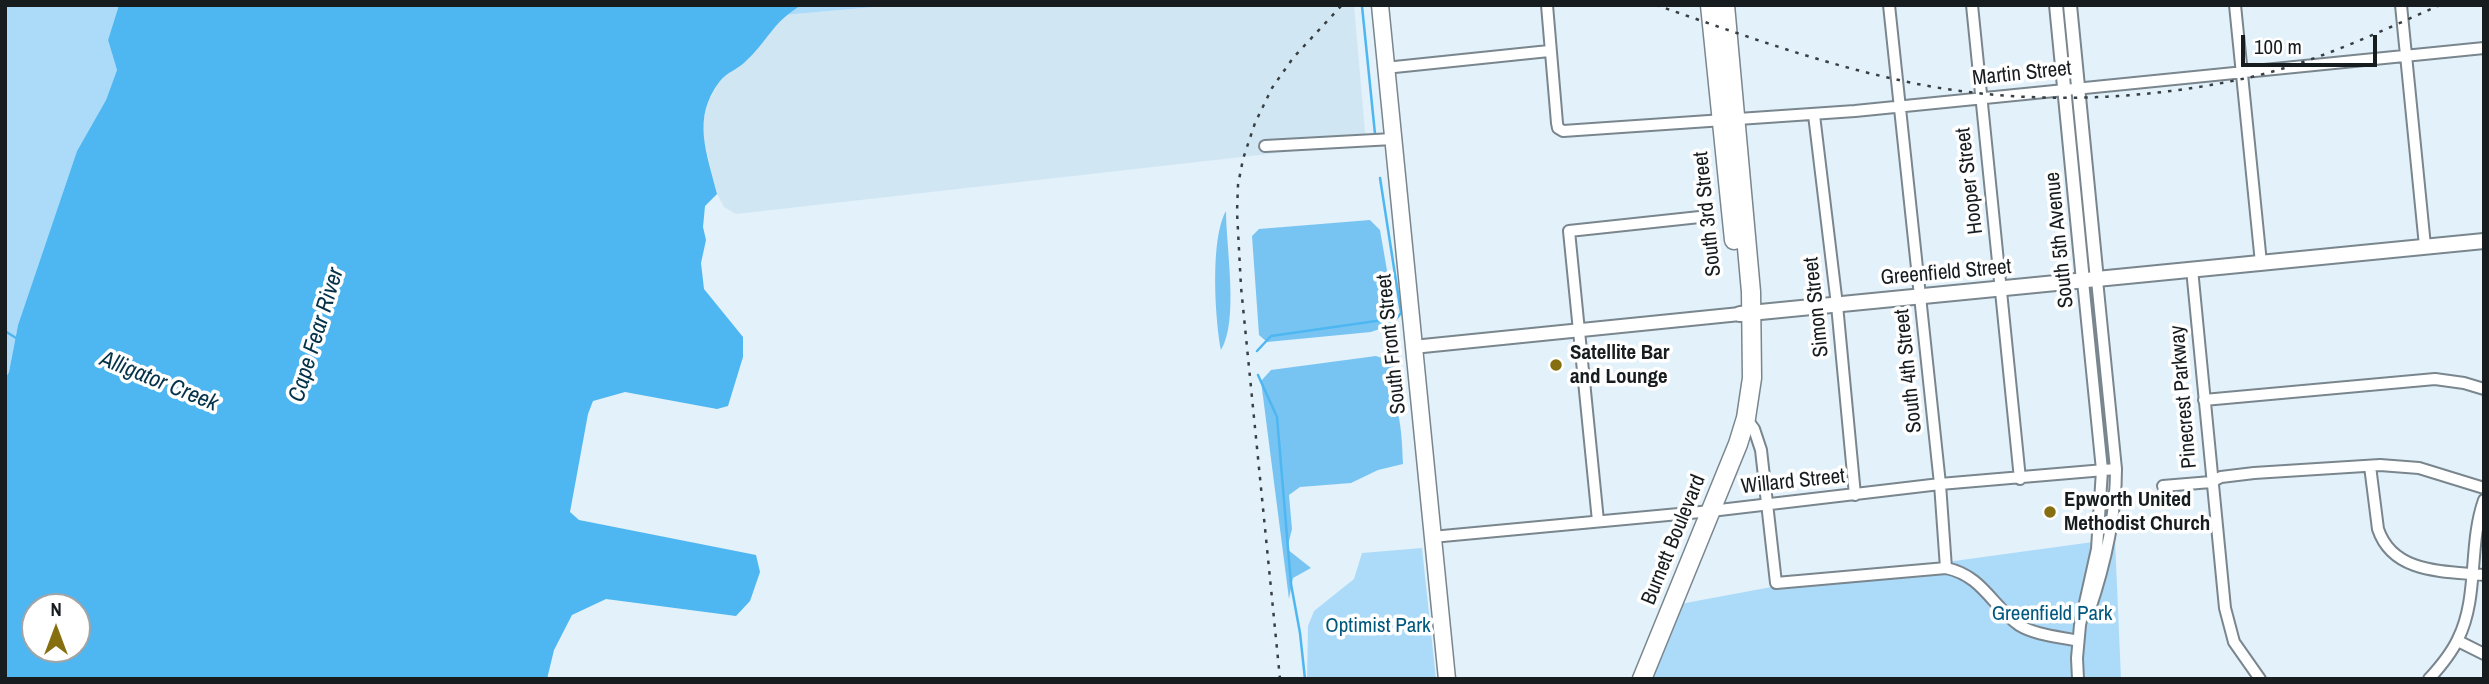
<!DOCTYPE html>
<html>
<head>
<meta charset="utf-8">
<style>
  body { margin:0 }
  #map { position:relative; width:2489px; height:684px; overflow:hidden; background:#e3f1fa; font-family:"Archivo Narrow",sans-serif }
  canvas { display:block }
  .frame { position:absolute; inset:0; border:7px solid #171c1f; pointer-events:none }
  .north { position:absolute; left:21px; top:593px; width:70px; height:70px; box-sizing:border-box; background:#fff; border:2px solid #a2a4a5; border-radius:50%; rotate:0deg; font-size:19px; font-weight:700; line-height:28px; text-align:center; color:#171c1f }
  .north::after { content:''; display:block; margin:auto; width:24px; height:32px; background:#866f0f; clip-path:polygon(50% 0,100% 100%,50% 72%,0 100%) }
  .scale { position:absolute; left:2241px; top:35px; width:136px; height:32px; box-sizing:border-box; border:4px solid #171c1f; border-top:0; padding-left:9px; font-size:21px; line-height:24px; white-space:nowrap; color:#171c1f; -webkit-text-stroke:5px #fff; paint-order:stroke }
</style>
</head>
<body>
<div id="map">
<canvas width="2489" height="684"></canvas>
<div class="frame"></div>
<div class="north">N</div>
<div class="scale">100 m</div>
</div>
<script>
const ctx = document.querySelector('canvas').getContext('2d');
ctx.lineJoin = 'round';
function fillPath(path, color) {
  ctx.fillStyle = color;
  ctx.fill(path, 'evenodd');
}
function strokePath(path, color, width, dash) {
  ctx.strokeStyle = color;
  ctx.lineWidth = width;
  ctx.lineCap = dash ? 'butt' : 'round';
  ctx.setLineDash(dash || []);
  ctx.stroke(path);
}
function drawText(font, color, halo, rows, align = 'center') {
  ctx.font = font + ' "Archivo Narrow",sans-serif';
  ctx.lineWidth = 7;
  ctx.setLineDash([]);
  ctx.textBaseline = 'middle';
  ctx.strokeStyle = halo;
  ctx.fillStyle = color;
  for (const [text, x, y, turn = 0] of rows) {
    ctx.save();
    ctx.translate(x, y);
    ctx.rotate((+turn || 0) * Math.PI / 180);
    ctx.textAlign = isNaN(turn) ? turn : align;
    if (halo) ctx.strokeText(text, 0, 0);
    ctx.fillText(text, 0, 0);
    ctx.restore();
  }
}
const built = new Path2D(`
  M897 5H1354L1366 143 736 214 724 207 717 194 701 128 709 100 721 79 745 62 784 15Z`);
const green = new Path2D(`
  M5 5H119L108 40 117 70 106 100 77 151 18 325 9 372 5 379Z
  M802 5H897L784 15Z
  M2115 539 2121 679H1634L1664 607 1793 583Z
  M1422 548 1436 679H1307L1308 626 1314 611 1354 579 1362 553Z`);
const forest = new Path2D(`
  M1226 211C1226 248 1239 320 1221 350 1215 318 1210 239 1226 211Z
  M1370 220 1380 230 1394 311 1391 325 1371 332 1267 342 1259 335 1252 236 1259 229Z
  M1376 356 1391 361 1394 367 1386 384C1401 406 1402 437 1403 464L1378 470 1351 483 1300 487 1289 495 1292 529 1287 549 1311 568 1293 578 1289 599 1261 381 1271 370Z`);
const water = new Path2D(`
  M119 5H802C773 21 768 41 745 62 738 69 726 73 720 81 691 119 707 152 717 194L705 206 703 227 706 240 701 263 704 289 743 337V357L728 406 717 409 625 392 593 401 588 414 570 512 579 520 756 555 760 572 750 601 736 616 606 599 572 615 554 650 547 679H5V379L9 372 18 325 77 151 106 100 117 70 108 40ZM35 607H77V649H35Z`);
const stream = new Path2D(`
  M1362 6 1375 134
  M5 331 16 338
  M1257 351 1271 336 1397 318 1401 313 1380 178
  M1258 375 1277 417 1291 584 1300 633 1305 679`);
const minor = new Path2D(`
  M1547 5 1557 123 1558 128 1563 131 1855 111 2484 48
  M1889 5 1940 484 1946 568
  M1972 5 2020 479
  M2235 5 2261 263
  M2401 5 2425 246
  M1385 68 1549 51
  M1814 115 1837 305 1855 495
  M1265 146 1393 139
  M2192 269 2225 608 2234 642 2260 679
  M2204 400 2435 379 2464 383 2484 389
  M1746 418 1754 429 1761 450 1776 583 1946 568C1983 576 1991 605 2019 625 2035 635 2060 637 2078 641
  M2370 466 2378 529C2393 574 2444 571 2484 575
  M2163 486 2211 482 2221 477 2254 473 2380 465 2419 468 2484 488
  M1598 521 1569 231 1709 216
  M1432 537 1711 511 1940 484 2116 469
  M2089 612C2105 565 2116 519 2116 469L2097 280
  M2458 641 2484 654
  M2078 679 2077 658 2080 625 2097 549 2102 470 2083 281
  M2429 679C2440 667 2451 654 2458 639 2479 597 2468 545 2484 500`);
const tertiary = new Path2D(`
  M2056 5 2083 281
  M2070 5 2097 280
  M1413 347 1740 314`);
const secondary = new Path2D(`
  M1740 314 2484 241`);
const primary = new Path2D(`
  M1380 5 1447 679`);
const trunk = new Path2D(`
  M1710 5 1734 240
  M1642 679 1738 444 1746 418 1752 378 1751 292 1725 5`);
const rail = new Path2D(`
  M1656 5C1734 32 1813 61 1894 79 2007 105 2128 103 2242 79 2310 65 2377 33 2440 5
  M1280 679 1241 287 1237 212 1238 185 1243 159 1255 123 1272 88 1293 58 1342 5`);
const markers = [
  [1556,365,7,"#866f0f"],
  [2050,512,7,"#866f0f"]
];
const streetNames = [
  ["Martin Street",2022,74,-6],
  ["Hooper Street",1970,181,-97],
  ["South 3rd Street",1708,214,-96],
  ["South 5th Avenue",2060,240,-96],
  ["Greenfield Street",1946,273,-5],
  ["Simon Street",1817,307,-96],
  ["South Front Street",1392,344,-96],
  ["South 4th Street",1909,371,-96],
  ["Pinecrest Parkway",2184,397,-95],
  ["Willard Street",1793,482,-6],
  ["Burnett Boulevard",1674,540,-68]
];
const poiNames = [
  ["Satellite Bar",1570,353],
  ["and Lounge",1570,377],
  ["Epworth United",2064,500],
  ["Methodist Church",2064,524]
];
const parkNames = [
  ["Greenfield Park",2052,614],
  ["Optimist Park",1378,626]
];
const waterNames = [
  ["Cape Fear River",317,335,-73],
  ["Alligator Creek",159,382,22]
];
fillPath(built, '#d1e6f3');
fillPath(green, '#acdbfa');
fillPath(forest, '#77c4f2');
fillPath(water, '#4eb6f0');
strokePath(stream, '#4eb6f0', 2.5);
strokePath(minor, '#7a868e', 14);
strokePath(tertiary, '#7a868e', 16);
strokePath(secondary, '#7a868e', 18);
strokePath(primary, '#7a868e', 19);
strokePath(trunk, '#7a868e', 21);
strokePath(minor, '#fff', 10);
strokePath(tertiary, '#fff', 12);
strokePath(secondary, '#fff', 14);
strokePath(primary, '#fff', 16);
strokePath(trunk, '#fff', 18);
strokePath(rail, '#383f43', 2.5, [3.5, 7]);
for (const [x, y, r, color] of markers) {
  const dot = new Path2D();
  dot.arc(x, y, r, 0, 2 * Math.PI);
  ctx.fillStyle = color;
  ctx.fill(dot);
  strokePath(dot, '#fff', 2.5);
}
drawText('21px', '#171c1f', '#fff', streetNames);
drawText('bold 21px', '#171c1f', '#fff', poiNames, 'left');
drawText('21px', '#00587d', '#fff', parkNames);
drawText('italic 23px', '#033249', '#fff', waterNames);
</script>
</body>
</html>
